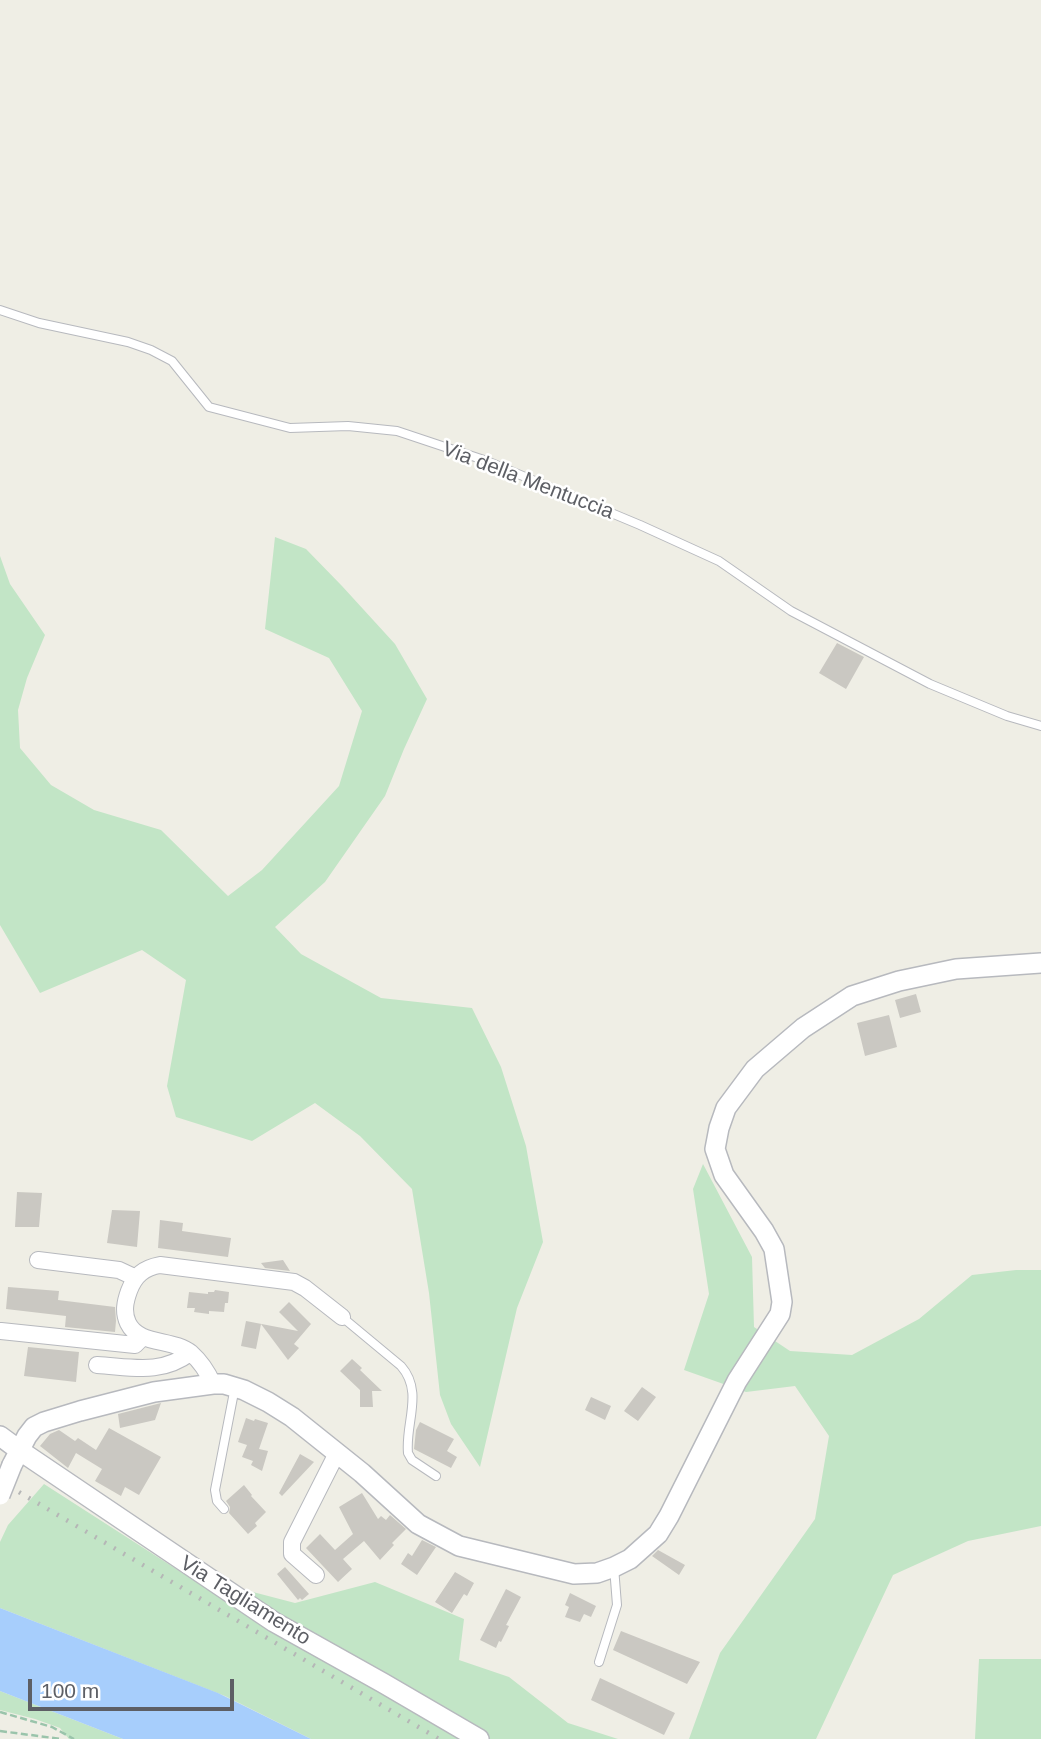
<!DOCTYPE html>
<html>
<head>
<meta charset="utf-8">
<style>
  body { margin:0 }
  #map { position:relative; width:1041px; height:1739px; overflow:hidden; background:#efeee5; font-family:Helvetica,sans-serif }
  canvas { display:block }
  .scale { position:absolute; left:28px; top:1679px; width:206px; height:32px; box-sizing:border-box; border:4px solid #5d5f65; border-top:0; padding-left:9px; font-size:21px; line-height:24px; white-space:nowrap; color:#5d5f65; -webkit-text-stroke:5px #fff; paint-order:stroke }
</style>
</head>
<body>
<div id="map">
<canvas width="1041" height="1739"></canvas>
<div class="scale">100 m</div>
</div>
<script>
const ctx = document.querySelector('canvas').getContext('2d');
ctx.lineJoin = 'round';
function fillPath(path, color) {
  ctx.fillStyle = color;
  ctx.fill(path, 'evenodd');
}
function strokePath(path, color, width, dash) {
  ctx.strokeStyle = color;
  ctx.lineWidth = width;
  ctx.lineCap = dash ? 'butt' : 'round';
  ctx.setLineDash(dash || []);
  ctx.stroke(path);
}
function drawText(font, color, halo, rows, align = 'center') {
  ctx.font = font + ' Helvetica,sans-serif';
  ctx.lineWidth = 5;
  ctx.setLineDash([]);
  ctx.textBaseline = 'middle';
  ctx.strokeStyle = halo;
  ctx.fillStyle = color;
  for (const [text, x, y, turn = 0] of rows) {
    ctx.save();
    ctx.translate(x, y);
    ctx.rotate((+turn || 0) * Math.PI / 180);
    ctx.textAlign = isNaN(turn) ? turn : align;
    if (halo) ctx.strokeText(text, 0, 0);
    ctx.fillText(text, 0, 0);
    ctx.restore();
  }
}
const green = new Path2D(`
  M275 537 306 549 342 586 395 644 427 699 404 749 385 796 325 882 275 927 301 954 381 998 472 1008 501 1067 526 1146 543 1242 517 1308 480 1467 451 1424 440 1395 429 1293 412 1189 360 1136 315 1103 252 1141 176 1117 167 1086 186 980 142 950 40 993 0 925V556L10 584 45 635 27 678 18 710 20 748 51 785 94 810 161 830 228 896 262 870 339 786 362 711 329 658 265 629Z
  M703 1164 752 1257 754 1327 790 1351 852 1355 919 1319 972 1275 1016 1270H1041V1526L968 1541 893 1575 816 1739H689L720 1653 815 1519 829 1436 795 1386 746 1392 684 1370 709 1294 693 1189Z
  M44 1484 184 1574 295 1603 375 1582 464 1619 459 1660 509 1677 568 1723 618 1739H311L225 1696 0 1608V1542L8 1525Z
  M979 1659H1041V1739H975Z
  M0 1691 123 1739H69L60 1728 35 1719 0 1710Z`);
const water = new Path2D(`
  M0 1608 218 1693 311 1739H123L0 1691Z`);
const building = new Path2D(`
  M837 643 864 657 846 689 819 673Z
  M916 994 921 1012 900 1018 895 1000Z
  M889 1015 897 1047 865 1056 857 1023Z
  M17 1192 42 1193 39 1227H15Z
  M112 1210 140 1211 137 1247 107 1243Z
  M160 1220 183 1223 182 1231 231 1238 228 1257 158 1248Z
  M283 1260 290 1271 265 1268 261 1263Z
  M8 1287 59 1291 58 1300 115 1307 116 1321 115 1332 65 1327 66 1316 6 1309Z
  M215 1290 229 1292 228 1303H225L224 1312 209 1311V1314L194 1312 195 1308H187L189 1292 208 1294V1292H214Z
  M289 1302 311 1324 294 1344 299 1348 288 1360 261 1324 256 1349 241 1346 246 1321 298 1331 279 1312Z
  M28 1347 79 1352 76 1382 24 1376Z
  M352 1359 362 1368 360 1370 382 1391H372L373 1407H360V1390L340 1371Z
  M642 1387 656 1397 638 1421 624 1411Z
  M591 1397 611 1406 605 1420 585 1410Z
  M161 1403 155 1420 120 1428 118 1414Z
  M246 1418 254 1421 255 1419 268 1423 259 1449 268 1451 262 1471 251 1465 253 1461 242 1457 247 1445 238 1442Z
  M420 1422 454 1439 447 1451 457 1457 451 1468 414 1449 416 1430Z
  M109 1428 161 1457 139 1495 125 1487 121 1496 95 1481 102 1469 76 1453 68 1468 40 1446 50 1434 59 1430 75 1441 78 1438 96 1450Z
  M300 1454 314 1462 282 1496 279 1493Z
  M244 1485 252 1495 251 1496 266 1512 255 1523 257 1526 248 1534 229 1513 230 1507 226 1501Z
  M362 1493 378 1519 381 1516 386 1520 390 1515 406 1529 392 1543 394 1545 380 1560 364 1541 343 1559 352 1569 338 1582 306 1548 320 1534 335 1550 353 1534 339 1507Z
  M422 1540 436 1547 417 1575 401 1564 408 1553 412 1556Z
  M658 1550 685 1565 679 1575 652 1556Z
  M285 1567 309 1594 302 1600 300 1598 298 1600 277 1574Z
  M455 1572 474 1583 467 1596 464 1594 452 1613 435 1602Z
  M506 1589 521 1597 506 1625 509 1626 501 1642 499 1641 496 1648 480 1640Z
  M570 1593 596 1606 591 1617 584 1614 580 1622 565 1617 569 1607 565 1605Z
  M621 1631 687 1657 700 1662 687 1684 613 1650Z
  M600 1678 675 1713 664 1735 591 1700Z`);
const path = new Path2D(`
  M0 1712 52 1727 74 1739
  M0 1731 61 1739`);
const service = new Path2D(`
  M0 310 39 323 128 342 151 350 172 361 209 407 290 428 348 426 397 431 487 461 640 525 719 561 791 611 930 684 1007 716 1041 726
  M342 1317 401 1366C424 1392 405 1423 408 1453L412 1460 436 1476
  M224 1509 217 1501 215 1490 235 1387
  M599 1662 617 1605 614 1567`);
const minor = new Path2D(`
  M38 1260 119 1270 134 1277
  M1 1331 135 1345 143 1337
  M97 1365C132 1367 161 1375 190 1353
  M213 1384C208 1373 200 1361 191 1353 173 1338 139 1346 128 1323 123 1312 125 1302 129 1291 135 1275 144 1268 160 1265L294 1282 305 1288 342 1317
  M316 1575 292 1554V1542L337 1453`);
const tertiary = new Path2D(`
  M0 1436 19 1450 274 1622 383 1683 479 1739
  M12 1465 27 1436 34 1427 44 1422 80 1411 154 1392 213 1384H224L244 1390 268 1402 292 1417 362 1473 418 1524 459 1546 574 1574 597 1573 614 1567 630 1559 658 1534 669 1516 737 1381 780 1314 782 1302 774 1249 764 1231 724 1175 715 1149 719 1128 726 1108 755 1069 803 1028 852 996 899 981 956 969 1041 963`);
const rail = new Path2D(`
  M0 1481 439 1739`);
const tertiaryBridge = new Path2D(`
  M0 1495 12 1465`);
const streetNames = [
  ["Via della Mentuccia",528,481,21],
  ["Via Tagliamento",245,1601,32]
];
fillPath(green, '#c2e5c6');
fillPath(water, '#a7cefc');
fillPath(building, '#cac8c2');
strokePath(service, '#b7b9be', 10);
strokePath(minor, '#b7b9be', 18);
strokePath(tertiary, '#b7b9be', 22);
strokePath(path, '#9ac4ab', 2.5, [7, 3.5]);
strokePath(service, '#fff', 8);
strokePath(minor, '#fff', 16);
strokePath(tertiary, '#fff', 19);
strokePath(rail, '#b5b6b6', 4.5, [2, 9]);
strokePath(tertiaryBridge, '#b7b9be', 22, []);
strokePath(tertiaryBridge, '#fff', 19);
drawText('21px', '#5d5f65', '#fff', streetNames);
</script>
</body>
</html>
